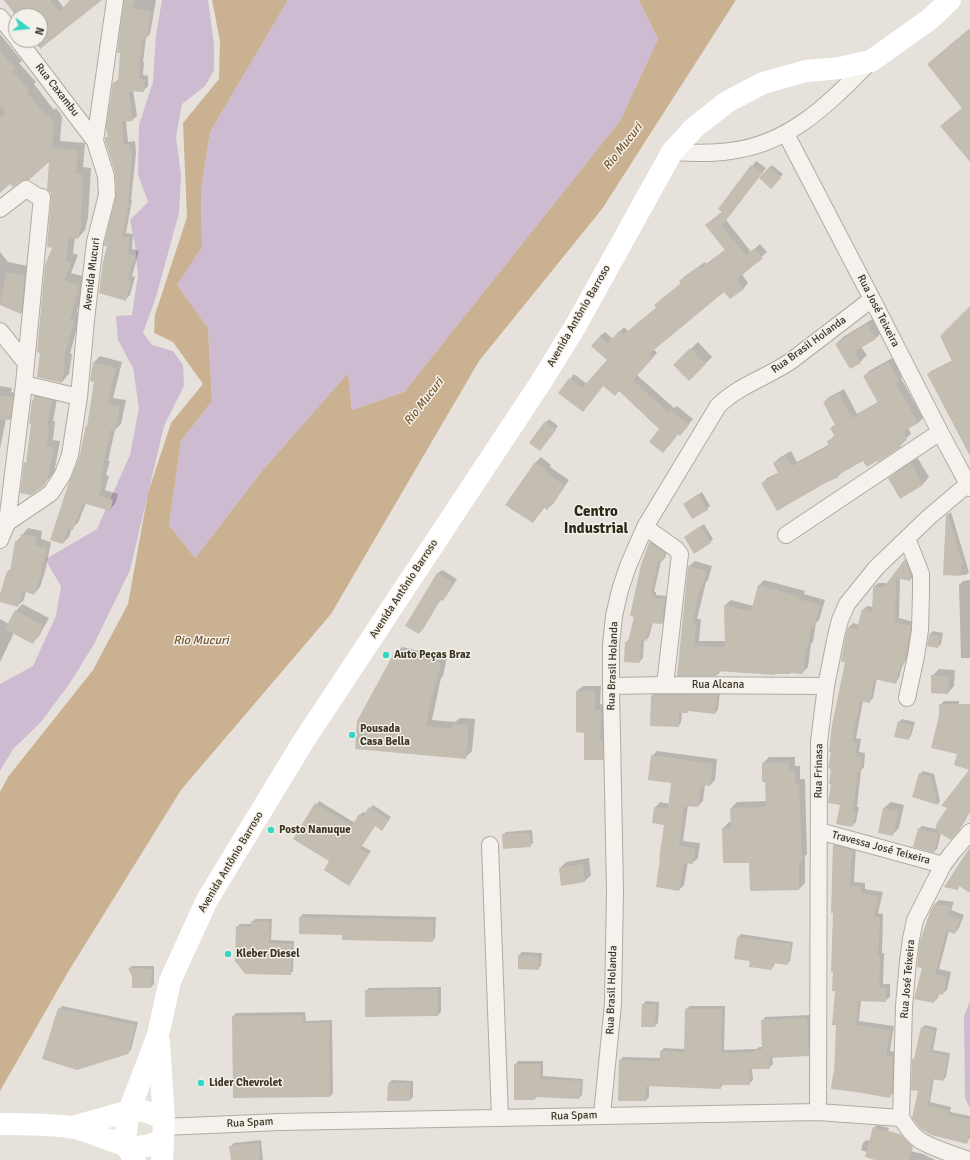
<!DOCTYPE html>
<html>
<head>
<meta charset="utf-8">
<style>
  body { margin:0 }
  #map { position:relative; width:970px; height:1160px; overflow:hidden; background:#e6e2db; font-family:Signika,sans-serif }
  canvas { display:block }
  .north { position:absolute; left:8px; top:8px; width:40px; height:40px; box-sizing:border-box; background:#f4f0ea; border:1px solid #aba59b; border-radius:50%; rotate:105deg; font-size:11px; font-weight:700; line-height:16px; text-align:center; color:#3d3524 }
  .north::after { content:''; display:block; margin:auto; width:14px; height:18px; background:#35d6c4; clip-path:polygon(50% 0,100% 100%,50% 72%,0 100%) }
</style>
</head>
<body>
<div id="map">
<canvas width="970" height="1160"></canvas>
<div class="north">N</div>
</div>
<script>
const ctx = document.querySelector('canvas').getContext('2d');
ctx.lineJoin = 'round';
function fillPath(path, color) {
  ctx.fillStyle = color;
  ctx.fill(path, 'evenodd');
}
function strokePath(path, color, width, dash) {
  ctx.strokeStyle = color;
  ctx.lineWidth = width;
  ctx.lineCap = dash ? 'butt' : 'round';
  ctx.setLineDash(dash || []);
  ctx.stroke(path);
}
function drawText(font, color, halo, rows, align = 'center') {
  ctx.font = font + ' Signika,sans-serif';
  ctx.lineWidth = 3;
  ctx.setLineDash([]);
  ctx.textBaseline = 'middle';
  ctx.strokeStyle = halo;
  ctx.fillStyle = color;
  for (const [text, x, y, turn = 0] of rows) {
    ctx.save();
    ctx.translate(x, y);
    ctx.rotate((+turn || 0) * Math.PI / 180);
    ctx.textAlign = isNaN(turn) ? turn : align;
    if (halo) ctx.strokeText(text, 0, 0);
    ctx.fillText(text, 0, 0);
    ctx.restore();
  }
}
const green = new Path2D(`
  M162 0H208L214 44V70L205 86 182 104 176 137 181 175 179 213 156 297 143 333 152 345 173 351 183 365 184 386 164 426 130 570 94 644 70 683 41 722 13 749 0 771V684L33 666 56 616 61 586 50 568 46 559 97 529 130 455 139 408 133 368 118 340 116 316 132 315 138 275 135 245 130 220 148 202 138 174 139 125 153 82 156 35Z
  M288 0H639L658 39 620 121 404 392 352 410 348 373 262 471 195 558 169 525 181 441 212 401 208 328 177 285 202 247 201 191 210 132Z
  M970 1001V1108L965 1098 964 1016Z`);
const water = new Path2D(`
  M212 0H288L210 132 201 191 202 247 177 285 208 328 212 401 181 441 169 525 195 558 262 471 348 373 352 410 404 392 620 121 658 39 639 0H736L602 209 479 361 331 614 181 790 68 972 0 1091V792L8 777 93 670 128 604 148 493 171 423 203 384 173 342 154 333 155 315 187 217 183 123 219 79 220 41Z`);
const shadow = new Path2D(`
  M5 0H58L64 8 71 0H96L90 8 40 48 33 40H40V16H17Z
  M125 0H156L150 34 146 38 143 62H144L143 75 148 76V86L143 91 133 90 137 116 132 120 126 121 128 142 135 141 136 153 131 200H132L126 233 133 234 132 249 139 251 132 276 135 277 130 295 126 299 116 173 106 138 108 136 114 83 119 79Z
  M0 34 22 61 19 63 36 82 34 84 54 110 56 108 60 113 62 117 60 141 85 143 83 167 91 168 88 218 85 230 78 238H75L73 253 78 255 71 273 86 277 77 312 81 313 70 354H72L69 374 62 382 50 160 10 182 0 192Z
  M756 161 766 168 726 220 751 252 760 244 767 252 742 274 748 283 744 288 730 298 724 291 654 349 657 353 637 375 674 408 677 406 693 419 684 430 679 433 668 447 661 429 619 390 604 385 583 411 570 379 574 374 587 384 608 360 600 336 605 332 613 339 624 327 628 331 657 307 655 305 682 283 680 281 685 276 705 262 706 264 726 249 707 225 723 211 719 208Z
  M772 165 783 174 774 184 769 168Z
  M0 252 8 262 33 267 30 304 21 313 0 304Z
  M970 309V454L928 374 931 371 953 360Z
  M874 318 882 332 876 338 861 347 867 355 860 362 836 344 843 337Z
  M698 342 712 357 689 380 674 365Z
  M100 356 122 362 113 398 126 400 121 424 115 430 108 461H110L106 475 109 476 105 490 118 494 115 504 109 510 86 503 78 523 72 528 69 537 63 543 86 426 88 425 95 382 94 362Z
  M894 357 904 375 901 378 923 418 918 423 908 428 911 434 904 440 905 441 900 446 864 460 843 471 838 476 777 510 763 483 767 478 779 472 774 463 779 458 791 451 797 462 830 444 828 442 835 435 831 428 836 424 824 402 829 397 844 389 857 414 878 402 864 376 869 371Z
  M0 386 12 388 11 392 17 393 14 415 10 419H6L0 449Z
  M41 390 58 394 53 421H55L53 440 60 441 54 473 43 485 25 463 28 460 34 396Z
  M549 419 558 426 540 450 546 422Z
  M541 457 551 465 550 467 569 480 553 504 547 509 545 507 533 522 507 505 536 462Z
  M917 457 929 477 923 484 900 497 889 479 896 472Z
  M702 492 710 506 707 509 684 504Z
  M951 512 969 572 966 575 944 574 947 515Z
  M704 524 713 539 710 542 688 535Z
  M28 528 42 531 41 539 51 542 46 568 40 587 34 594 26 591 24 600 17 606 0 601V597L8 571 11 569 16 542Z
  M653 539 668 549 665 558 662 561H661L654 592H656V595L668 596 666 619 662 623 653 622 649 637 646 640H644L643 658 639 662 626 642 629 639 635 617 642 565 650 543Z
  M909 556 914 576 910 580 900 578 899 618 914 622 908 659 903 663 899 678 895 683 877 678 873 698 869 702 863 701 856 738 861 739 859 752 865 753 864 767 861 770 857 807H859L856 822 852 826 842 804 846 662 849 627 853 623 859 625 863 610 867 606 873 607 874 587 878 583H888Z
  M695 561 712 566 708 580 706 582 697 619H701L699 641H726L725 605 731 600 753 606 759 585 764 580 805 591 804 594 825 600 819 620 816 623 813 642 811 644 808 667 802 673H776L775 674 722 670 717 675H678L689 566Z
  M442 570 457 579 447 595 443 600 441 599 423 629 419 633 437 574Z
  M970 580V658H961L959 585 963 581Z
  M22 604 49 618 39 636 33 642 14 633 0 662V619L9 624 16 611Z
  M933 631 943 633 941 644 938 647 930 634Z
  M402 647 447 657 443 676 441 678 432 720 455 722 460 718 475 719 472 751 465 758 356 748 395 654Z
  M939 669 955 670 954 686 948 693 932 676Z
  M583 686H601L600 704 606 705 608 754 603 759 585 732 577 691Z
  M655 692H720L718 710 715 713 689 710 687 712H682L681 723 678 726 652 695Z
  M944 701H959V711L970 714V769L958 753 940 716V705Z
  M902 719 915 722 911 736 908 739 899 722Z
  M657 751 717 759 715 780 710 785 705 784 703 801 698 806 688 805 683 841 700 843 698 858 692 863 688 862 684 885 679 890 665 824 655 808 660 802 670 804 672 782 652 756Z
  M769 757H795V766H800V779H805L807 854 805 856V883L799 889 750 862 723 828 729 822H732L731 808 737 802 767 801 766 781 763 763Z
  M970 770V812L962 826 954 835 941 833 937 849 934 852 919 829 922 826 936 829Z
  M923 771 934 774 940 801 938 804 920 774Z
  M319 801 355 823 360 815 363 812 366 813 373 805 391 817 382 830 375 825 362 846 371 851 349 884 331 861 294 839Z
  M891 802 904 805 899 828 892 835 884 808Z
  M532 830 533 843 530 846 503 835 506 832Z
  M838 841 856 846 854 882 865 883V889L883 892 878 913 883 914 882 953H884L883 984H890V997L885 1001 861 1000 859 1021 894 1026 890 1051 897 1052 894 1092 889 1097 833 1074 835 1072 837 1024 834 912H832L834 845Z
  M589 858 591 875 585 881 560 868 566 862Z
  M939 900 954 902 951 910 964 915 959 928 955 933 949 931 939 969 951 972 947 990 942 994 939 993 938 998 934 1002 923 967 935 904Z
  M303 914 436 917 435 938 432 941 343 934 300 917Z
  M255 919H272L271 940 294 941 293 971 290 974 237 927 240 924H252V922Z
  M741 934 793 942 790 961 787 964 775 962 774 966 771 969 751 960 735 958 738 937Z
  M522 952 542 953 541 966 538 969 519 955Z
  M132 966H154V984L151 987 133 976 129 968Z
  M441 987V1012L438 1015 366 991 369 988Z
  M646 1001 659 1002 658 1023 655 1026 643 1004Z
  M62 1006 138 1022 131 1050 128 1053 59 1009Z
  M690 1006H725L724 1050 757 1049 759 1047H763L762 1021 765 1017 810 1015 811 1051 808 1055 772 1056 773 1064 769 1068H752L753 1080 749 1084H724L720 1088 649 1085V1097L646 1100 620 1060 623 1057 661 1058V1051L664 1048 685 1049 686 1009Z
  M305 1012 306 1021 332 1020 333 1093 330 1096 233 1016 236 1013Z
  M925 1025 937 1028 933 1050 950 1053 946 1077 943 1080 934 1078 930 1102 951 1107 950 1112 970 1116V1137L967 1143 931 1134 919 1091 913 1059 916 1057 922 1028Z
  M518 1061H543V1076L583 1079 582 1095 579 1098 537 1096 535 1099 515 1065Z
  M392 1080 413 1081V1097L410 1100 389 1083Z
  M877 1125 889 1128 885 1145 923 1154 935 1160H879L867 1152 861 1150 863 1143 866 1140 870 1141 874 1128Z
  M261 1140 263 1160H232L231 1146 234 1143Z`);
const building = new Path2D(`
  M4 0H50L59 12 70 0H102L40 49V16H16Z
  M124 0H135L132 8 151 12 146 40 143 39 139 66H140L139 79 145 80 144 92 129 91 133 121 122 122 124 145H130L132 158 128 204H129L122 237 130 238 128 253 135 256 128 280 131 281 126 301 99 293 103 262 107 246H104V244L116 195 115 173 105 140V137H108L106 128 113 82 118 83 120 53H117Z
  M970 28V162L940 126 962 108 927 64Z
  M0 51 15 69 12 71 29 90 27 92 46 116 48 115 53 121 54 125 52 148 78 150 76 174 83 175 81 226 78 239 69 237 66 261 72 263 64 280 79 285 70 320 74 321 63 361 65 362 62 383 37 377 40 353 37 352 45 265 52 248 47 247 51 198V193L47 189 49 162 29 180H25L21 181 13 187 10 184 0 193V118L6 113 0 105Z
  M751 165 762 173 722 226 746 255 755 248 763 258 737 279 744 289 730 299 724 292 649 354 653 358 633 380 669 413 671 410 689 425 680 436 678 434 663 453 649 442 659 429 619 391 615 396 603 386 583 412 558 393 569 378 582 388 607 360 591 346 600 336 608 343 619 331 623 335 656 308 654 305 681 283 679 281 700 266 701 268 725 250 705 225 722 212 718 209Z
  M769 167 781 178 771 189 759 178Z
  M6 272 25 276 21 314 0 305Z
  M970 306V456L927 374 952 361 940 336Z
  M867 324 876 339 854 352 861 363 850 369 835 344Z
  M690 348 706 364 689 381 673 365Z
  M93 362 116 368 108 403 120 406 115 431 110 430 103 467H104L100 481 103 482 99 496 113 500 110 511 83 503 73 530 68 528 63 544 50 540 69 482 79 458 86 426H87L94 382 90 381Z
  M889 362 899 381 896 383 918 423 903 432 907 440 899 444 901 447 878 462 877 461 867 467 863 461 838 475 839 477 823 484 777 511 761 483 778 473 773 463 786 455 792 466 829 446 827 441 835 437 830 428 835 425 823 402 839 393 852 418 878 403 863 376Z
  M0 395 13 397 10 420 0 419Z
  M34 396 52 400 47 427 49 428 47 446 54 448 47 481 44 486 31 495 20 493 24 462 26 463 31 424 29 423 32 400H33Z
  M545 421 556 430 540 451 529 443Z
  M535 462 547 470 546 472 565 486 547 510 544 507 533 523 505 505Z
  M911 463 923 485 900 499 888 478Z
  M698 494 708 510 692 519 683 504Z
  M947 514H948L963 565H961V576L943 575 946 515Z
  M700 526 711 543 694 554 684 537Z
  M21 534 37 537 35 545 46 548 41 575 34 595 23 591 18 607 0 602V594L7 571 10 572 15 541 19 542Z
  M649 542 665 553 662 562 658 561 651 595 654 596 653 598 665 599 662 624 651 623 646 641 641 640 640 663 624 662 625 642H628L634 617 630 616 635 592 641 565Z
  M905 559 910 571V581L896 578 895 622 911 626 904 665 901 664 896 684 874 679 870 703 860 701 852 742 857 743 855 756 862 757 860 772H858L853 811H856L852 827 836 824 840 805 828 803 831 784H829L831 769 828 768 831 752H829L832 725 845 662H841L845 638 848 627 857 629 862 609 872 612 873 587H884Z
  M688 566 707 571 702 586H701L692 624H696L694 646 725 647 724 605 751 612 758 585 800 597 799 599 820 605 814 627 811 626 808 648H806L803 674 790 673V674H775V675L717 671V676H677Z
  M437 573 453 583 443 601 440 600 419 634 405 626Z
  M15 610 43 625 33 644 5 629Z
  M929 634 940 636 938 648 927 646Z
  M394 653 441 663 436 684 435 683 426 726 452 729V724L469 725 466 759 355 749 357 721Z
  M931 675 949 676 948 694 931 693Z
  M576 691H595V710H601L600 740H603V760H584V733L576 732Z
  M651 695H717L715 714 688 711V713H679V727L650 726Z
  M939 704H970V811L959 831 951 840 935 830 937 823 947 808 941 806 969 770 954 765 957 754 931 748 939 716Z
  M898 721 912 725 909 740 894 737Z
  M651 755 713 764 710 786 701 785 698 807 684 806 679 846 695 848 693 864 684 863 679 891 656 887 660 859H659L664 825 652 823 654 807 668 809 671 783 648 780Z
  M762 763H789V771H795V785L799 784 802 861H799V890L750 891 749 863H723L722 828H731L730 808 766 807 765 782H762Z
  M919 773 931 777 938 805 912 797Z
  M315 803 352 826 359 814 363 816 369 807 389 820 382 831 375 826 360 849 369 854 349 886 324 870 329 861 293 839Z
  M883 808 898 811 893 836 878 833Z
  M918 828 939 834 934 853 913 847Z
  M530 833 531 847 503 849 502 834Z
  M833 845 852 850 850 886H861V893L879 896 874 917 880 918 878 957H880L879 988H887L886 1002 858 1001 856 1025 890 1030 886 1055 893 1056 892 1087 890 1098 856 1092 831 1089 833 1074H834L836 1025H832L835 991H832L833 972H831L833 913H831Z
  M970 847V893L959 886 958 890 944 887Z
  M583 864 585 882 561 886 559 868Z
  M934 904 951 906 947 915 960 919 955 934 946 931 935 974 947 977 943 995 937 994 934 1003 914 999 922 968 917 967 920 941 930 912Z
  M299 917 433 920V942L342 940V935L299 934Z
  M251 921 269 922V943L292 944 291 975 245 974 235 961 236 926 251 927Z
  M737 937 791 944 788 965 773 963 772 970 749 967 750 961 734 959Z
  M518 955 539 956V970L518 969Z
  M128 968 152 969 151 988H132V976Z
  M438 989V1016L365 1017V990Z
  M642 1004H656L655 1027H641Z
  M58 1008 136 1025 128 1054 77 1070 42 1059Z
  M685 1009H722L721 1053 755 1052V1050H762L761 1020 807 1018 809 1056 769 1058 770 1069H749L750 1085H721V1089L646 1086V1101H618L619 1060 660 1061V1051L684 1052Z
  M302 1015 303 1023H329L330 1097 233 1098 232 1016Z
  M921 1027 935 1030 930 1052 948 1056 943 1081 932 1079 928 1105 949 1110 948 1115 970 1119V1128L967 1144 931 1135 921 1129 912 1118 918 1091 911 1090 912 1059H914Z
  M514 1064H540V1079L581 1081 579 1099 535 1097V1100H514Z
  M388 1083H410V1101H387Z
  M873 1127 900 1134 913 1147 909 1160H875L865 1157Z
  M259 1143 260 1160H231L229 1146Z`);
const street = new Path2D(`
  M0 17 16 37
  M18 40 95 141
  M786 134 872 299 940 432 970 488
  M672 152C692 153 711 154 730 151 791 144 830 102 871 61
  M0 209 26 189 37 196 42 197 24 384 7 523
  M0 331 25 362
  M24 384 79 397
  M645 527 676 549 680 554 665 685
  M786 535 940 432
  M0 540 7 523 51 493 63 474 70 455 79 397 86 320 95 242 107 195 106 176 95 141 115 0
  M611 686 665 685 826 686
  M907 698 916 656 920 630 921 593V574L907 538
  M819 831 943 865
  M490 845 500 1118
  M818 1112 819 742 826 686 836 636 840 620 847 604 876 568 929 517 968 484
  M602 1115 613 1004 615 891 611 686V645L614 616 620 590 628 566 645 527 718 406C739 385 766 378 791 361L872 299
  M901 1118 904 1006 908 961 911 939 915 920 943 865 952 853 970 832
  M164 1127 280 1122 818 1112 901 1118C906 1125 910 1133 917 1138 926 1146 957 1156 969 1160`);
const secondary = new Path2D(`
  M159 1042 164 1121 162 1160
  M0 1124C23 1124 47 1124 70 1127 103 1132 131 1160 163 1139
  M72 1127 129 1111C143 1109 153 1112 164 1121
  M135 1160 126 1146 125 1138 129 1111 158 1035 170 981 207 900 303 742 541 382 575 327 672 152 694 128 727 102 763 83 806 71 840 68 871 61 930 19 950 0`);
const markers = [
  [386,655,4,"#35d6c4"],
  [352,735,4,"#35d6c4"],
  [271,830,4,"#35d6c4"],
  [228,954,4,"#35d6c4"],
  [201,1083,4,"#35d6c4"]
];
const streetNames = [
  ["Rua Caxambu",57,90,52],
  ["Avenida Mucuri",92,274,-83],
  ["Rua José Teixeira",878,311,63],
  ["Avenida Antônio Barroso",579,316,-60],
  ["Rua Brasil Holanda",809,345,-36],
  ["Avenida Antônio Barroso",404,589,-57],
  ["Rua Brasil Holanda",613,666,-88],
  ["Rua Alcana",718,685],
  ["Rua Frinasa",819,771,-89],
  ["Travessa José Teixeira",881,848,15],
  ["Avenida Antônio Barroso",231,862,-59],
  ["Rua José Teixeira",908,979,-85],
  ["Rua Brasil Holanda",612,990,-88],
  ["Rua Spam",574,1116,-2],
  ["Rua Spam",250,1123,-3]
];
const poiNames = [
  ["Auto Peças Braz",394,655],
  ["Pousada",360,729],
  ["Casa Bella",360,742],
  ["Posto Nanuque",279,830],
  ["Kleber Diesel",236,954],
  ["Lider Chevrolet",209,1083]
];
const waterNames = [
  ["Rio Mucuri",623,147,-52],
  ["Rio Mucuri",424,402,-52],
  ["Rio Mucuri",201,641]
];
const districtNames = [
  ["Centro",596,512],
  ["Industrial",596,529]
];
fillPath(green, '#ccbbd1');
fillPath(water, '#cab192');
fillPath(shadow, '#0003');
fillPath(building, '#c3bdb2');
strokePath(street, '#b0aba0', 18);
strokePath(street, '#f5f2ed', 16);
strokePath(secondary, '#fff', 22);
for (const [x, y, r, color] of markers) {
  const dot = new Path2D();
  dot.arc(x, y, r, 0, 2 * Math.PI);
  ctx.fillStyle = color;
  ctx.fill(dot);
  strokePath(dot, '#f4f0ea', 1.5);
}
drawText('11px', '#3d3524', '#f4f0ea', streetNames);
drawText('bold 11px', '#3d3524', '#f4f0ea', poiNames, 'left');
drawText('italic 12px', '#73562c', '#f4f0ea', waterNames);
drawText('bold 15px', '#2d2717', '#f4f0ea', districtNames);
</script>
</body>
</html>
